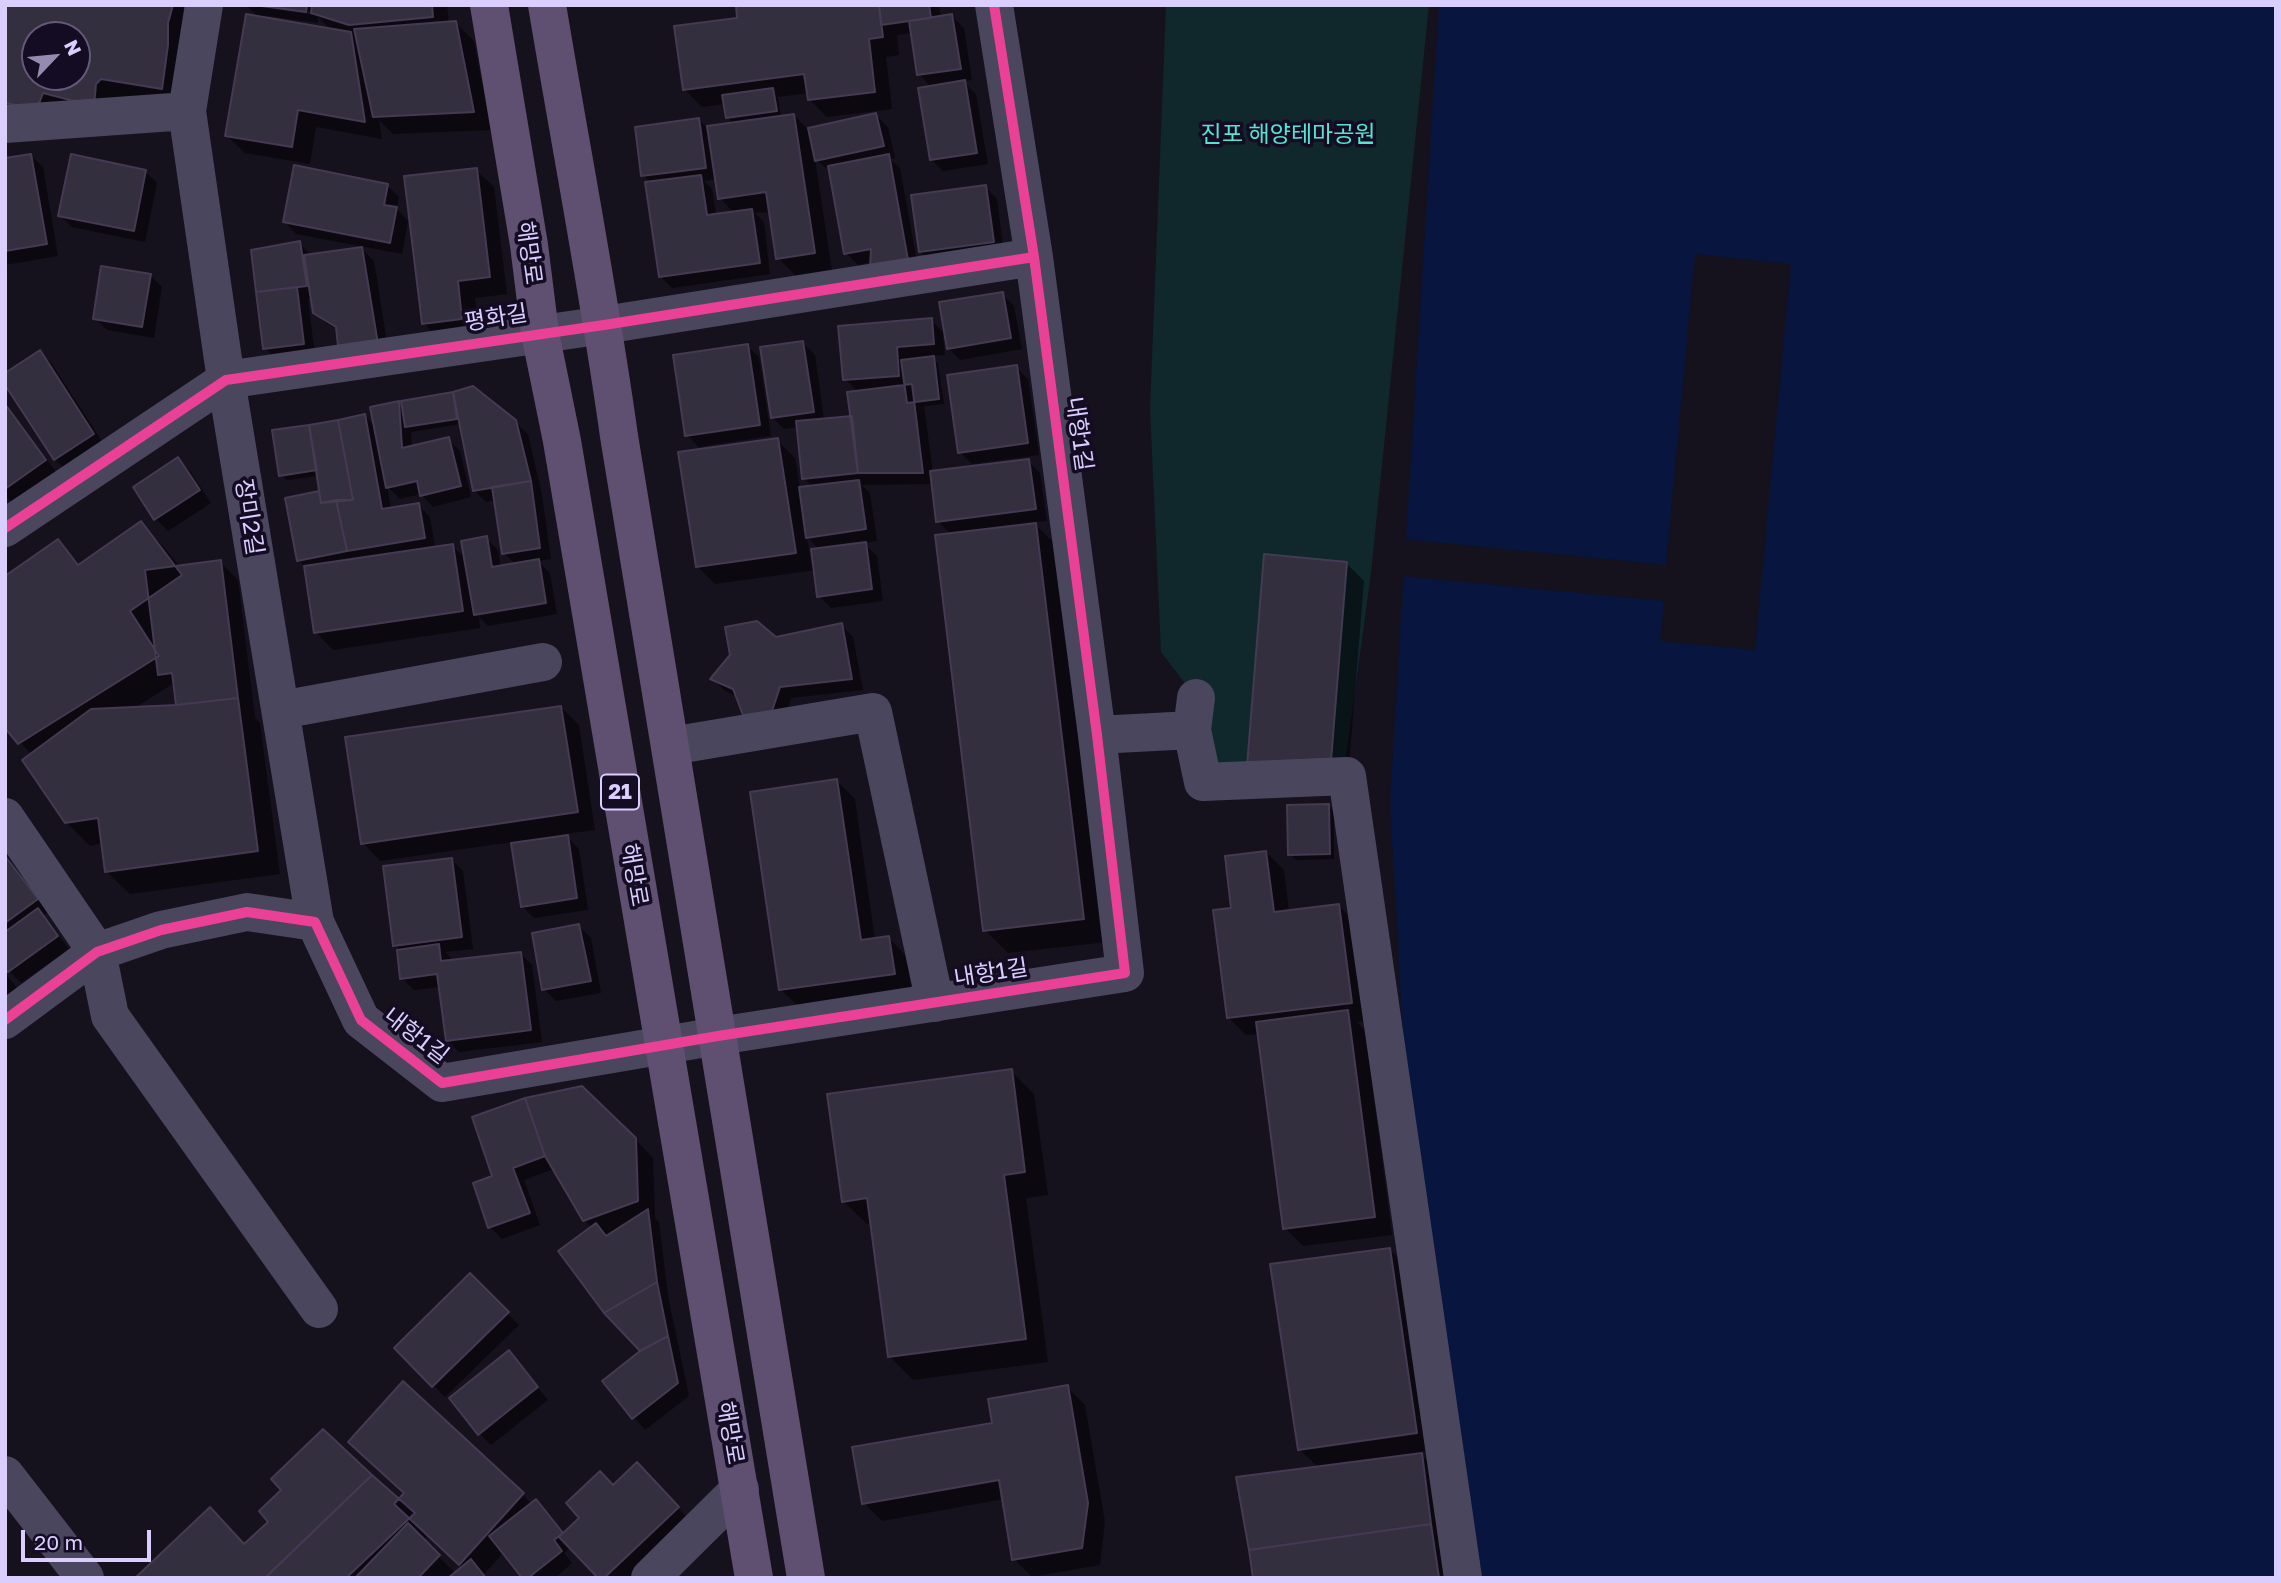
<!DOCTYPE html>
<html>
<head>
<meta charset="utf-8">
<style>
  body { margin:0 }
  #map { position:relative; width:2281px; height:1583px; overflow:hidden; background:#15111d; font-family:"Golos Text",sans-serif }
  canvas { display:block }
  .frame { position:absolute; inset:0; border:7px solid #d9ceff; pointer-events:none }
  .north { position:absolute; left:21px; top:21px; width:70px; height:70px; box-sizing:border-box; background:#130c22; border:2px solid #625a7a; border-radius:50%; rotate:64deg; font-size:19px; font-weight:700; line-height:28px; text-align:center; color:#d9ceff }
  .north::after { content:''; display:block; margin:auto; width:24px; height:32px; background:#948cb0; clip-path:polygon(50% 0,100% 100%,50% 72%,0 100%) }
  .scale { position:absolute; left:21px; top:1530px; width:130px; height:32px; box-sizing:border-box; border:4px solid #d9ceff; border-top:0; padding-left:9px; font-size:21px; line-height:24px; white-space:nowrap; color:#d9ceff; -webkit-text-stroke:5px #130c22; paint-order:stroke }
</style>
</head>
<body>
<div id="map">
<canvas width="2281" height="1583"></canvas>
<div class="frame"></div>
<div class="north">N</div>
<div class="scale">20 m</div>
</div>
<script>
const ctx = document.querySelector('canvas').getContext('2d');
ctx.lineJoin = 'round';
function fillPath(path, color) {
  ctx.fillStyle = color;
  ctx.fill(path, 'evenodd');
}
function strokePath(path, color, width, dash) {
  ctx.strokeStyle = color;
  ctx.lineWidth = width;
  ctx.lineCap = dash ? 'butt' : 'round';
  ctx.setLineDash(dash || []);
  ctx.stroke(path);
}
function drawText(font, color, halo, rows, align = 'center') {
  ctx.font = font + ' "Golos Text","Noto Sans KR",sans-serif';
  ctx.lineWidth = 7;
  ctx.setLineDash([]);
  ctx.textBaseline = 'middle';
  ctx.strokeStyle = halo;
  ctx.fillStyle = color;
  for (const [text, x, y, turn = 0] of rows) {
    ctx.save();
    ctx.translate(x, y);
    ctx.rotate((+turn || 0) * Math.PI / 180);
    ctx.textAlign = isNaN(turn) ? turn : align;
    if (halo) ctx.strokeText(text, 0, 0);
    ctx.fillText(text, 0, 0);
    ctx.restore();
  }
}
const green = new Path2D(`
  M1166 5H1429L1371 573 1342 787 1222 780 1196 698 1161 652 1150 409Z`);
const water = new Path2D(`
  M1439 5H2276V1578H1470L1413 1213 1390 801Z`);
const pier = new Path2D(`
  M1695 254 1791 264 1755 650 1660 641 1664 601 1401 576 1403 539 1666 565Z`);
const shadow = new Path2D(`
  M5 5H194L185 112 5 121ZM35 35H77V77H35Z
  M246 5 315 15V12L268 5H447L449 23H456L474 41 491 130 393 134 379 120 382 139 316 127 310 164 245 153 227 136 259 18ZM268 16 318 23V17L332 31 267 20Z
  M738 5H939L941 18 952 16 964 28 972 80 963 81 976 94 988 164 943 171 931 159V87L919 74 912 33 897 35 899 55 886 57 892 109 827 117 809 99V93L778 97 781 117 794 115 808 130 876 115 888 127 895 158 890 159 900 168 919 272 872 262 858 265 846 253 831 172 815 159 832 271 796 276 778 258 771 212 755 213 764 222 770 274 672 288 660 276 651 183 643 175 699 120 707 128 734 124 727 117 725 104 702 107 684 89 739 20ZM717 179 720 198 734 213 716 215 712 189 704 181Z
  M31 156 43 167 58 256 5 265V160Z
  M476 170 494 187 507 294 475 298 479 337 441 341 423 323Z
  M145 171 157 183 145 242 72 227 60 215Z
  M387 185 399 197 397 209 408 221 402 254 296 234 285 222Z
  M985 187 997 199 1004 253 932 263 920 251Z
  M299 243 312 256 362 249 374 261 389 355 327 324 315 312 313 298 308 299 315 356 277 360 265 348Z
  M150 275 162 287 154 338 107 330 95 318Z
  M1002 294 1014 306 1022 349 960 360 948 348Z
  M931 320 945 334H943L945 355 931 356 938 364 944 404 924 406 933 473 1028 461 1040 473 1047 521 1033 522 1059 548 1107 942 1008 953 985 930 951 535 938 521 933 484 862 485 870 493 877 541 863 543 877 556 883 601 831 608 819 596 816 570 715 584 698 567 777 440 795 458 800 489 813 487 804 478 798 427 784 429 772 417 803 343 815 355 824 420 854 417 858 392 845 379ZM807 537 820 550 815 567H812Z
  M747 346 759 357 771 436 699 447 687 435Z
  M40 353 52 364 105 446 67 471 55 459Z
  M1016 367 1028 379 1039 455 972 464 960 452Z
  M454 394 515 422 528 434 542 495 551 559 538 561 550 573 557 614 488 626 479 617 480 628 333 650 316 632 305 567 299 560 287 499 321 492 318 476 287 480 281 475 365 416 376 428 398 403 404 409 403 402ZM461 424 474 490 486 502 496 500 504 553 516 565 501 568 498 550 486 538 466 559 452 546 435 548 430 517 418 505 391 509 387 486 400 499 421 494 433 507 471 497 460 451 448 439 412 448 411 432ZM425 477V480L394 488V484Z
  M5 405 57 473 13 504 5 496Z
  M178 459 190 471 211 503 168 531 156 519 136 487Z
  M141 524 164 547 180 567 220 562 238 580 255 717 260 723 280 874 130 894 106 871 103 843 90 846 66 822 32 755 20 742 58 542 81 565ZM171 685 176 690 178 707 133 709Z
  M1346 563 1364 581 1347 790 1266 783Z
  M841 625 853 637 863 690 791 698 784 722 724 690 713 679 775 639Z
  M561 707 579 725 595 830 565 834 579 849 588 910 534 918 522 906 513 842 380 861 363 843Z
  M837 781 855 799 875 940 889 938 906 956 912 991 799 1007 781 990Z
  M1329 806 1334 812V859L1296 860 1290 854Z
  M1266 852 1284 870 1289 912 1339 906 1357 924 1369 1020 1357 1022 1365 1030 1392 1235 1303 1246 1285 1228 1260 1034 1246 1035 1229 1018 1233 909Z
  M5 854 48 912 43 916 69 949 21 983 5 966Z
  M451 859 463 871 473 949 445 952 451 958V962L520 953 532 965 542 1042 459 1052 447 1040 441 987 414 990 402 978 399 949 395 945Z
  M579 926 591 938 601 993 556 1001 544 989Z
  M5 973 27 1001 5 1018Z
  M1011 1071 1034 1094 1048 1195 1026 1198 1048 1362 913 1380 890 1357 872 1223 867 1224 843 1201Z
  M474 1118 635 1139 653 1158 655 1218 659 1222 668 1296 689 1396 645 1430 605 1382 643 1351 592 1228 584 1220 554 1169 524 1180 540 1225 502 1239 490 1227 495 1177Z
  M1389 1249 1407 1267 1434 1450 1419 1452 1440 1473 1454 1578H1254L1319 1468 1299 1449Z
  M470 1276 519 1325 445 1397 397 1348Z
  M509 1353 548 1400 491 1445 480 1434Z
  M404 1384 532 1504 536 1501 565 1535 613 1487 649 1477 689 1520 628 1578H600L571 1547 564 1553 572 1563 555 1578H525L504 1552 484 1574 487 1578H138L399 1501 406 1494ZM428 1535 463 1568 456 1574 423 1541Z
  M1067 1387 1085 1405 1105 1522 1100 1565 1032 1577 1014 1559 1004 1499 882 1521 864 1503 994 1424Z`);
const building = new Path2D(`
  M5 5H173L168 23V45L162 89 101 79 96 84 94 106 43 93 37 109 5 103ZM35 35H77V77H35Z
  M255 5H307L306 12Z
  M312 5H432L433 17 349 25 311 13Z
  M736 5H879L883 37 869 39 875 92 808 100 804 74 683 90 674 26 737 18Z
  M879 5H929L931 18 881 25Z
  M246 14 351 32 365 122 298 110 292 147 225 136Z
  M952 14 961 69 917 75 909 21Z
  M456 21 474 112 373 117 354 29Z
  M965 80 977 153 930 160 918 88Z
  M773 88 777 111 726 118 722 95Z
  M876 113 884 146 815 161 808 128Z
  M794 114 815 253 776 259 766 192 718 199 707 126Z
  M699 118 706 168 641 176 635 127Z
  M31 154 47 244 5 251V158Z
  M71 154 146 170 134 231 58 216Z
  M889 154 908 260 870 267 871 249 844 254 828 166Z
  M294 165 388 184 384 205 397 207 390 243 283 222Z
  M477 168 490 277 458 281 462 319 422 324 404 176Z
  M701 175 707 215 752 209 760 263 659 277 645 182Z
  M986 185 994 242 919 252 911 195Z
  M300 241 307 286 256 292 251 250Z
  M362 247 378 344 338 346 336 327 313 313 304 255Z
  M101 266 151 274 142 327 93 319Z
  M297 287 304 344 263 349 256 292Z
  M1003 292 1011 338 947 349 939 302Z
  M932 318 934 344 897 347 899 376 843 380 838 326Z
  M803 341 814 412 771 418 760 347Z
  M748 344 760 425 685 436 673 355Z
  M40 350 94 434 54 460 5 385V373Z
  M934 356 939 399 907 403 901 360Z
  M1017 365 1028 443 958 453 947 375Z
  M912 384 923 473H858L847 392Z
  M473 386 516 420 531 481 473 491 453 392Z
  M453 392 457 419 405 427 401 401Z
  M399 401 402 448 449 437 461 486 420 496 417 481 386 488 370 407Z
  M5 404 46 460 5 489Z
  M365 414 382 509 419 503 425 538 347 551 336 500H353L338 420Z
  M852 416 858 473 802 479 796 421Z
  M338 420 353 500 321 503 309 425Z
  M309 425 317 470 279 476 272 430Z
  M778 438 796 553 696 567 678 452Z
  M178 457 200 490 154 520 133 487Z
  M1029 459 1036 509 936 522 930 471Z
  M859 480 866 529 806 538 799 487Z
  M531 481 540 548 502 554 492 487Z
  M319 491 321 503 336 500 347 551 297 561 285 498Z
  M141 521 182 575 130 611 159 656 18 744 5 728V576L58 539 78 565Z
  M1036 523 1084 919 983 931 935 535Z
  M487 536 492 567 539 559 546 603 474 615 461 541Z
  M866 542 872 589 817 597 811 549Z
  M453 544 463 611 314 633 304 566Z
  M1264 554 1347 562 1330 773 1247 766Z
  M221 560 238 698 176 705 172 673 158 675 145 570Z
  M757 621 776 637 842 623 852 679 780 687 772 711 743 715 733 689 710 679 730 655 725 627Z
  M238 698 258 851 105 872 98 818 65 823 22 760 91 709 176 705Z
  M561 706 578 812 361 844 345 737Z
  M837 779 861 940 889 936 895 974 779 990 750 792Z
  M1329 804 1330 854 1288 855 1287 805Z
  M568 835 577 898 521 907 511 843Z
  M1266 851 1274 912 1339 904 1352 1003 1227 1018 1213 910 1231 908 1225 856Z
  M5 856 38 899 5 923Z
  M452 858 462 937 393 946 383 866Z
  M38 908 58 936 8 972 5 969V932Z
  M579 924 591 981 542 990 532 933Z
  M439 944 441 961 521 952 531 1030 446 1041 437 974 400 979 397 950Z
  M1348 1010 1375 1217 1283 1229 1256 1022Z
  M1012 1069 1025 1172 1004 1175 1026 1339 888 1357 867 1198 842 1202 827 1094Z
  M582 1086 636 1138 638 1201 583 1221 545 1156 525 1098Z
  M525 1098 545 1156 513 1168 530 1213 488 1228 473 1183 492 1176 472 1117Z
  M648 1209 657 1282 604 1313 558 1251 596 1223 606 1236Z
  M1390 1248 1417 1433 1298 1450 1270 1264Z
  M470 1273 509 1312 432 1387 394 1348Z
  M657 1282 668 1336 640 1351 604 1313Z
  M668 1336 678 1383 632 1419 602 1381 640 1351Z
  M509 1350 538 1387 478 1435 449 1398Z
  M403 1381 524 1493 459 1565 394 1504 404 1493 348 1442Z
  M1068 1385 1088 1503 1082 1548 1012 1560 999 1480 862 1504 852 1447 992 1423 988 1399Z
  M323 1429 372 1475 265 1578H135L210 1507 244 1544 268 1522 259 1511 281 1490 271 1479Z
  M1422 1453 1431 1524 1249 1550 1236 1477Z
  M637 1462 679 1507 604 1578H598L559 1537 579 1518 566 1503 600 1471 613 1485Z
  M372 1475 415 1513 346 1578H265Z
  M536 1499 563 1533 554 1540 562 1551 528 1578H522L489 1536Z
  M408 1523 440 1555 418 1578H355Z
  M1431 1524 1439 1578H1253L1249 1550Z
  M471 1559 486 1578H448Z`);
const minor = new Path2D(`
  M204 5 187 111 226 380 315 922
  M5 124 187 111
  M5 528 226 380 604 325 1034 257
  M281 710 543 662
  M1192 730 1203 782 1347 776 1463 1578
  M1097 735 1192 730 1196 698
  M671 746 873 712 935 1003
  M5 817 97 952 110 1016 319 1309
  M5 1020 97 952 161 930 247 912 315 922 361 1020 442 1083 718 1036 1125 973 1097 735 1034 257 994 5
  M5 1475 85 1578
  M650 1578 740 1489`);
const major = new Path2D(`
  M489 5 529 245 540 333 562 441 754 1578
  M547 5C571 149 599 292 619 436L806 1578`);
const cycleway = new Path2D(`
  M5 528 226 380 604 325 1034 257
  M5 1020 97 952 161 930 247 912 315 922 361 1020 442 1083 718 1036 1125 973 1097 735 1034 257 994 5`);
const shields = [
  [620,792,38]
];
const shieldNames = [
  ["21",620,792]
];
const parkNames = [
  ["진포 해양테마공원",1288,135]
];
const streetNames = [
  ["해망로",529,253,82],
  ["평화길",496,318,-9],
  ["내항1길",1079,434,82],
  ["장미2길",249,517,81],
  ["해망로",634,875,80],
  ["내항1길",991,973,-9],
  ["내항1길",416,1036,38],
  ["해망로",730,1433,80]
];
fillPath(green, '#10272b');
fillPath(water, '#08153e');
fillPath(pier, '#15111d');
fillPath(shadow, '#0007');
fillPath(building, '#332f3f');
strokePath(building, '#423b51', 2);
strokePath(minor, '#4a465e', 38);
strokePath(major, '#5f4f70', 38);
strokePath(cycleway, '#ea4096', 10);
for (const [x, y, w] of shields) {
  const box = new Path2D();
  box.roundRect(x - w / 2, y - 17.5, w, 35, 5);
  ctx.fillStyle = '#130c22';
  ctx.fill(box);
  strokePath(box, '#d9ceff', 2);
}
drawText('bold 21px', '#d9ceff', null, shieldNames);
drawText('23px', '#54e5d2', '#130c22', parkNames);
drawText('23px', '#d9ceff', '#130c22', streetNames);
</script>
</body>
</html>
